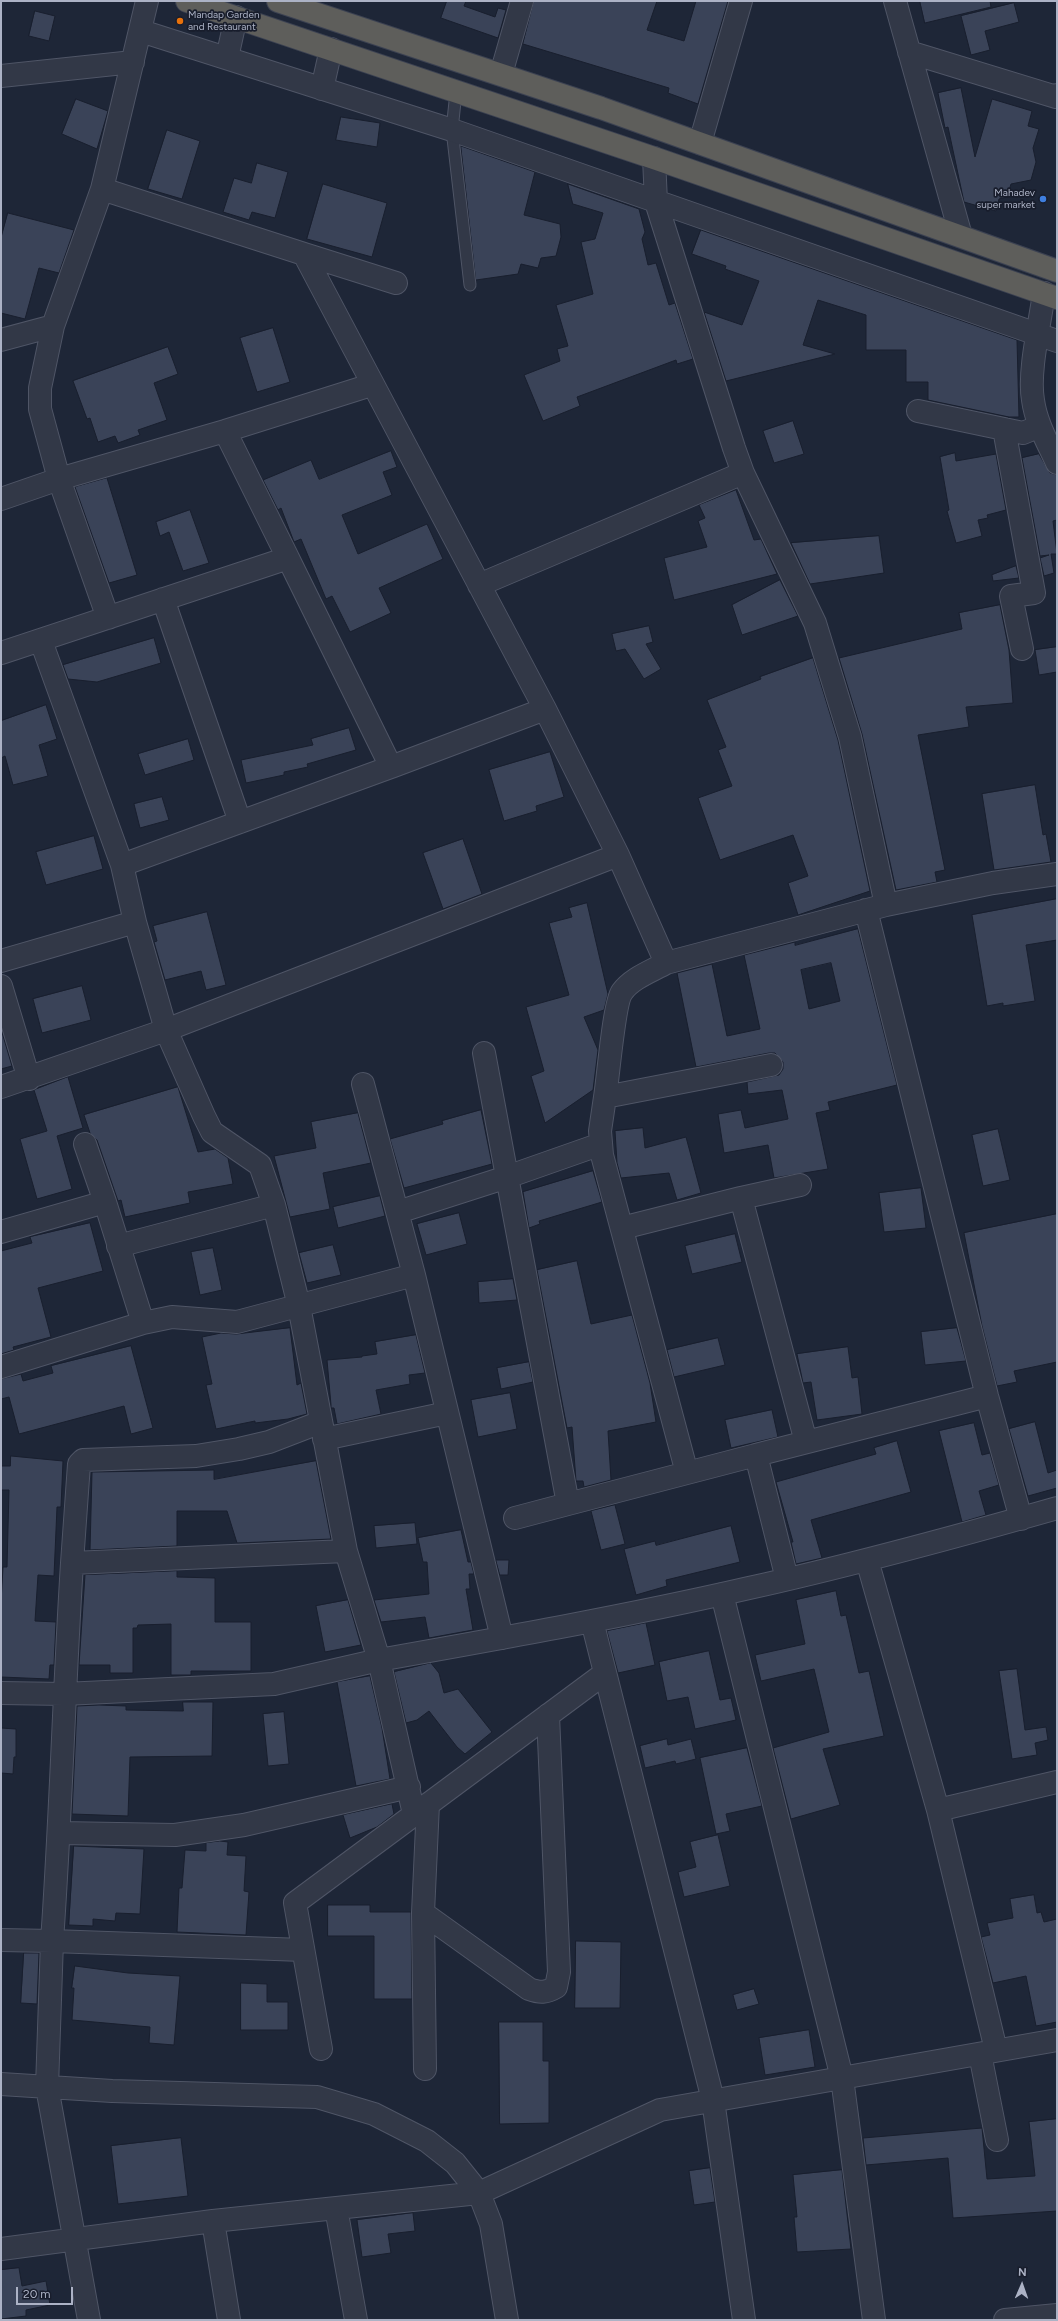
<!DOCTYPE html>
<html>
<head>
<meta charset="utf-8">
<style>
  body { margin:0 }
  #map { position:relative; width:1058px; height:2321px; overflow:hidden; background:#1e2637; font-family:Figtree,sans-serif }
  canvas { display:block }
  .frame { position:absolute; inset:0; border:2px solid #acb2c5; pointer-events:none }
  .north { position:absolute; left:1002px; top:2265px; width:40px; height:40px; -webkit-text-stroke:3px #181d2c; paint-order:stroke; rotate:2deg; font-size:11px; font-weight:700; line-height:16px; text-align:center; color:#acb2c5 }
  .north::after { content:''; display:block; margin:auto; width:14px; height:18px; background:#acb2c5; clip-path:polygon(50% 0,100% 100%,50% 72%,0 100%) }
  .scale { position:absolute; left:16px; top:2287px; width:57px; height:18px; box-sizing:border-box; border:2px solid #acb2c5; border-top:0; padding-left:5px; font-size:12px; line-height:14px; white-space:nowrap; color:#acb2c5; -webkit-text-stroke:3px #181d2c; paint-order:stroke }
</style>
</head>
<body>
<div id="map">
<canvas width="1058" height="2321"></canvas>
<div class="frame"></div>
<div class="north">N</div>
<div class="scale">20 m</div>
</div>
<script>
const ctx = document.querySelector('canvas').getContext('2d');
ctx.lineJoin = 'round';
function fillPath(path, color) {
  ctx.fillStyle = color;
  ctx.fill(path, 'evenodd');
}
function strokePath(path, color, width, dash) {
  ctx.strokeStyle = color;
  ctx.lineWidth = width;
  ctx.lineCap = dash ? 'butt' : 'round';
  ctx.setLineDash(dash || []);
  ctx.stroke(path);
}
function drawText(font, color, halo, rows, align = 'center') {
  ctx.font = font + ' Figtree,sans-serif';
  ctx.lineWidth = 3.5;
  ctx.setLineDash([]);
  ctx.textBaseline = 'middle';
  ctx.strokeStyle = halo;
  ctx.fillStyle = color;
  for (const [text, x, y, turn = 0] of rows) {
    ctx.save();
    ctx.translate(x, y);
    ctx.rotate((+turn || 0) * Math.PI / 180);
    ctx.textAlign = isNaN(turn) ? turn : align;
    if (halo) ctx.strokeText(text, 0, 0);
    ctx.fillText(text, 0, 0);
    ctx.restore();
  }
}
const building = new Path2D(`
  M447 1H466L464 6 495 17 498 8 506 10 498 38 441 18Z
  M534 1H657L647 30 684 41 696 1H728L698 104 668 93 669 88 523 44Z
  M920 1H990L991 7 925 23Z
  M1014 3 1019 22 985 31 990 50 971 55 961 16Z
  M35 11 55 16 49 41 29 36Z
  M961 88 975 157 992 99 1032 111 1028 126 1039 129 1033 148 1036 162 1031 180 1011 184 1007 197 999 199 996 211 964 202 948 127 945 128 938 93Z
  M76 99 108 111 97 149 62 134Z
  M341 117 380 123 377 147 336 140Z
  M167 130 200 141 182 199 148 189Z
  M461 146 535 172 524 215 560 224 561 237 556 256 541 258 538 268 521 264 518 274 476 280Z
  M257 163 288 172 275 218 252 212 249 220 223 212 234 178 251 183Z
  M323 184 387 203 372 257 307 239Z
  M568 184 639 209 645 232 642 239 648 265 656 263 669 305 675 303 693 359 677 364 676 360 577 397 580 406 543 421 524 375 560 361 557 349 568 346 556 305 593 294 581 242 595 239 603 213 573 204Z
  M8 213 74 230 59 273 39 268 25 319 1 313V238Z
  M701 230 1017 340 1019 417H1009L928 400V382H906V350H866V315L818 300 803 345 835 354 726 381 704 312 742 325 759 281 725 269 726 266 692 254Z
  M273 328 290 382 257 392 240 338Z
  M168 347 178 374 154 383 167 420 138 430 140 435 118 443 115 436 98 442 90 418 87 419 73 381Z
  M793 421 804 454 774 463 763 431Z
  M391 451 397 467 383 472 392 495 342 515 358 554 427 524 443 559 379 588 391 613 350 632 332 596 326 599 301 539 294 542 281 508 278 510 263 480 311 460 319 479Z
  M955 453 956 461 996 454 1006 510 987 515 988 518 978 520 982 536 956 543 947 511 949 510 940 457Z
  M1039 454 1050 473 1057 475V520L1053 521 1057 554H1051L1054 573 1044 576 1040 558 1049 555 1040 556 1022 458Z
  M107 478 137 575 109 583 75 487Z
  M736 490 754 540 761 539 777 574 674 600 664 558 707 547 698 521 705 518 699 505Z
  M190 510 209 563 183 571 169 532 160 536 156 522Z
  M879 536 884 573 810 584 791 543Z
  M1016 566 1019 578 993 581 992 575Z
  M780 580 798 616 742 635 732 605Z
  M1000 605 1009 650 1013 703 966 707 969 727 918 735 945 870 935 872 937 882 896 890 862 734 839 658 962 629 959 613Z
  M649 626 653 642 646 644 661 669 644 679 625 649 616 651 612 634Z
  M154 638 161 663 97 682 68 679 63 665Z
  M1057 647V672L1039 675 1035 650Z
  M813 658 838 740 870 891 798 915 788 883 808 876 793 835 720 860 698 798 732 786 718 750 726 747 707 700 761 679 760 677Z
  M46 705 57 739 39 745 48 776 13 785 5 756 1 758V721Z
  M349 728 356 750 307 764 308 767 284 772V775L246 783 241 760 313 745 311 739Z
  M188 739 194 760 145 775 138 754Z
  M550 752 564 797 536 806 537 811 504 821 489 770Z
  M1035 785 1043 835 1046 834 1051 862 994 870 982 794Z
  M162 797 169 820 140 828 134 804Z
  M94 836 103 869 46 885 36 852Z
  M463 839 482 894 443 909 423 853Z
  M1057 899V940L1026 945 1035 1001 1003 1006V1003L987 1006 972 915Z
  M587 903 608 994 604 1010 584 1017 598 1050 593 1090 545 1123 531 1076 544 1071 526 1007 569 995 549 923 572 917 569 908Z
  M207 912 226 985 206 990 201 971 165 980 154 942 157 941 153 926Z
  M858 929 897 1085 828 1102 830 1110 816 1113 828 1169 774 1178 768 1145 724 1153 718 1114 741 1110 745 1128 788 1119 782 1090 748 1094 747 1082 779 1075 783 1069V1062L775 1053H769L696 1067 677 973 712 964 727 1036 760 1029 744 955 795 942V945ZM831 963 840 1001 809 1009 801 970Z
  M82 986 91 1020 42 1033 33 999Z
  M1 1029 12 1066 1 1069Z
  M68 1077 83 1128 57 1136 72 1189 37 1199 20 1139 47 1131 34 1090Z
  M178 1087 198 1152 215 1149 228 1158 233 1184 188 1192 190 1203 125 1217 121 1200 118 1201 97 1140 90 1133 84 1115Z
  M481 1110 492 1164 404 1188 390 1139 443 1124 442 1121Z
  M358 1113 371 1163 323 1173 330 1209 290 1217 274 1156 316 1148 311 1122Z
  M643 1128 645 1148 686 1137 701 1193 677 1200 669 1173 621 1178 617 1163 615 1131Z
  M998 1129 1010 1180 983 1186 972 1135Z
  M593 1171 602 1202 539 1221 540 1224 529 1228 523 1192Z
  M921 1188 926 1228 884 1232 879 1193Z
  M380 1196 385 1216 338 1228 333 1207Z
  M459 1213 467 1244 426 1255 417 1224Z
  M1057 1214V1362L1014 1371 1017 1382 997 1386 982 1326 964 1233Z
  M90 1223 103 1271 38 1288 51 1337 13 1347 14 1350 1 1354V1251L32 1243 30 1237Z
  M735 1234 742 1262 692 1274 685 1246Z
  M333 1245 341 1275 307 1283 299 1253Z
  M213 1248 222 1290 200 1295 191 1252Z
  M577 1261 591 1324 632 1315 650 1383 656 1422 608 1431 611 1480 584 1487 583 1481H576L572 1427 567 1428 537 1270Z
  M513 1279 517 1300 479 1303 478 1282Z
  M290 1328 297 1385 301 1383 307 1414 288 1419 255 1423V1421L216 1429 206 1385 212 1384 202 1337 221 1333 236 1334Z
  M957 1328 966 1361 925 1365 921 1332Z
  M416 1335 425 1373 409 1375 410 1384 376 1390 381 1414 337 1424 334 1408H331V1405L327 1360 362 1357V1356L377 1354 375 1342Z
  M718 1338 725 1365 674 1377 667 1350Z
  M131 1346 153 1428 131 1434 124 1406 19 1434 9 1397 1 1399V1379L21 1374 23 1381 53 1373 51 1366Z
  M848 1347 852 1378 858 1377 862 1414 817 1420 811 1382 803 1383 797 1354Z
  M529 1362 533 1382 501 1389 497 1368Z
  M510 1393 517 1429 478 1437 471 1400Z
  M772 1410 778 1437 731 1448 725 1420Z
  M1035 1422 1048 1473 1057 1470V1488L1028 1496 1009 1429Z
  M974 1423 982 1455 990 1453 999 1485 979 1491 986 1515 962 1522 939 1431Z
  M897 1441 911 1492 811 1520 822 1558 796 1564 791 1542H793L776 1482 876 1454 874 1448Z
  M11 1456 63 1461 61 1507H57L54 1576 38 1575 35 1621 56 1622 54 1665H50L49 1679 1 1677V1602L3 1567H7L9 1490H1V1466H10Z
  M316 1461 331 1539 237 1543 227 1511H177V1546L90 1550 92 1472 214 1470V1479Z
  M615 1505 625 1544 601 1550 591 1511Z
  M415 1523 417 1544 376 1548 374 1526Z
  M731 1526 740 1562 666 1580 667 1586 636 1595 624 1549 655 1541 656 1545Z
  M461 1530 468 1562H471L474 1574H469L470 1589H466L473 1630 429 1638 425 1617 381 1622 374 1600 429 1594 427 1562H423L418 1538Z
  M496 1560H509L508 1575H500Z
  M177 1571V1577L215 1578V1622H251V1671H191V1675H171V1624L138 1625 137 1628H133V1673H110V1665H79L85 1575Z
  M836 1591 841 1616 846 1615 859 1673 869 1671 884 1736 823 1749 840 1805 791 1819 773 1748 829 1732 814 1669 761 1681 755 1655 805 1644 796 1600Z
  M348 1600 361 1645 325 1652 316 1606Z
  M646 1623 655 1665 618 1673 607 1631Z
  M709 1651 720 1700 731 1698 736 1720 695 1729 688 1697 667 1701 659 1662Z
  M431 1663 439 1673 444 1693 458 1689 492 1732 465 1754 457 1747 429 1711 417 1720 406 1723 394 1672Z
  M1017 1669 1025 1730 1046 1727 1048 1740 1035 1743 1037 1755 1012 1759 999 1671Z
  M370 1676 382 1728 390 1779 356 1786 337 1682Z
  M183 1702H213L212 1756 130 1757 128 1816 72 1814 77 1706 99 1705 126 1706V1710L183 1711Z
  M284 1712 289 1764 268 1766 263 1714Z
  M1 1728 16 1729V1757H14L13 1774 1 1773Z
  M667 1739 668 1745 691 1739 696 1759 676 1764 675 1761 645 1768 640 1746Z
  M747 1748 762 1806 726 1814 730 1831 716 1834 700 1758Z
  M392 1804 394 1814 377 1827 350 1838 343 1815Z
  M718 1835 730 1886 684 1897 678 1872 696 1867 690 1842Z
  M220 1841 228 1842 227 1855 246 1856 244 1891 249 1892 246 1935 177 1932 179 1888H182L185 1850 206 1851V1843Z
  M74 1846 144 1849 140 1914 116 1913 115 1921 93 1919V1926L69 1925Z
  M1034 1895 1037 1913 1041 1912 1044 1922 1057 1919V2022L1036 2026 1026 1976 993 1983 981 1937 990 1935 987 1923 1013 1918 1010 1899Z
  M328 1905H370V1912H411L412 1999H374V1936H328Z
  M576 1941 621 1942 620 2008H575Z
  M24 1953H39L37 2004 21 2003Z
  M75 1966 128 1973 180 1976 174 2045 149 2043 150 2027 72 2020 74 1988H72Z
  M241 1983 267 1984V2002H288V2030H241Z
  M754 1989 759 2004 737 2010 733 1995Z
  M499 2022H543V2061H549V2123L500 2124Z
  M809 2030 815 2067 765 2075 759 2038Z
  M1057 2119V2211L953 2218 948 2158 866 2165 863 2138 982 2128 987 2179 1035 2176 1029 2122Z
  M181 2138 188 2196 118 2204 111 2146Z
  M710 2168 715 2202 694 2205 689 2171Z
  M842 2170 851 2249 797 2252 794 2217H797L793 2175Z
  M413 2213 415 2231 388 2234 391 2253 362 2257 357 2220Z
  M19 2268 22 2286 46 2281 50 2305 26 2310V2316L1 2319V2270Z`);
const service = new Path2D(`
  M456 92 452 130 470 285`);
const minor = new Path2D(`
  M895 1 961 236
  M141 31 452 130 1057 341
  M909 52 1056 97 1057 95
  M227 58 236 17
  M501 74 522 1
  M1 76 133 62
  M322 89 331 49
  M700 143 741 1
  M654 158 656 202 734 448 743 473 815 623 850 737 886 905 666 963
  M102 189 304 254 545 709
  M304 254 396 283
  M1044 293C1040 323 1028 372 1033 400 1036 423 1048 443 1057 463
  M1 340 53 326
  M918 411 1023 433 1040 426
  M1004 429 1034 593 1011 596 1022 649
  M1 499 59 479 225 431 371 385
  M288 558 391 767 545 709 618 855
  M479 585 743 473
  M163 599 240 822
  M108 618 59 479 40 409V388L53 326 102 189 147 1
  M41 641 122 865 391 767
  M1 653 288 558 225 431
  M886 905 993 883 1057 874
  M866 910 987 1396 1021 1519
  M135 922 166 1030 204 1116 212 1132 260 1165 274 1205
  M1 961 135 922 122 865
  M1 986 29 1079
  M484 1053 568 1504 756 1455 787 1579
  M363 1084 414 1275
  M1 1087 166 1030 618 855 666 963C652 971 632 978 622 992 614 1003 608 1079 605 1097L771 1065
  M605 1097 600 1131 602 1155 687 1473
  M85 1144 105 1202
  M741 1198 800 1185
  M398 1212 507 1177 601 1144
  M622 1228 741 1198 806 1442
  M1 1232 105 1202 143 1323
  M118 1246 274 1205 299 1306 346 1551
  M1 1367 143 1323 172 1317 237 1322 414 1275 502 1638
  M324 1439 447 1413
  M756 1455 987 1396
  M515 1518 568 1504
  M867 1560 938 1810 996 2050
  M72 1563 79 1464 83 1460 196 1456 239 1449 269 1442 321 1422
  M722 1594 842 2078 874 2320
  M592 1621 713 2100 744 2320
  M1 1693 64 1694 274 1684 379 1660 414 1814
  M428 1804 423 1913 529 1989C540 1993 546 1993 556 1987L559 1972 548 1715
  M938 1810 1057 1782
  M60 1833 175 1835 244 1825 409 1787
  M423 1913 425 2069
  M1 1940 52 1941 47 2087 89 2320
  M303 1950 52 1941C61 1815 64 1689 72 1563L346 1551 379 1660C503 1638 627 1616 749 1588 853 1565 955 1537 1057 1508
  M321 2049 295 1903 605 1673
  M980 2054 997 2140
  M1 2084 112 2091 317 2097 374 2114 427 2141 455 2163 479 2193 491 2224 507 2320
  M336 2208 356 2320
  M213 2221 229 2320
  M1 2249 213 2221 479 2193 660 2110 1057 2040
  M1005 2320 1057 2315`);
const trunk = new Path2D(`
  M187 1 654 158 1057 298
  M278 1 601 108 1057 271`);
const markers = [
  [180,21,4,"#e8710a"],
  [1043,199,4,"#3f7fe0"]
];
const poiNames = [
  ["Mandap Garden",188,15],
  ["and Restaurant",188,27],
  ["Mahadev",1035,193,"right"],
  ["super market",1035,205,"right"]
];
fillPath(building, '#3a4358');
strokePath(building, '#191f2e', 1);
strokePath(service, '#4f5566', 13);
strokePath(minor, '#4f5566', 24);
strokePath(trunk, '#3c4252', 24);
strokePath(service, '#323847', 11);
strokePath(minor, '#323847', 22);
strokePath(trunk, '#5e5e5b', 22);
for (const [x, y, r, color] of markers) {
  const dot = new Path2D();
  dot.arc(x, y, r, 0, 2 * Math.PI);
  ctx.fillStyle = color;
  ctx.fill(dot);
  strokePath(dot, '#181d2c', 1.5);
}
drawText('10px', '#acb2c5', '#181d2c', poiNames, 'left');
</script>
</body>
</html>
